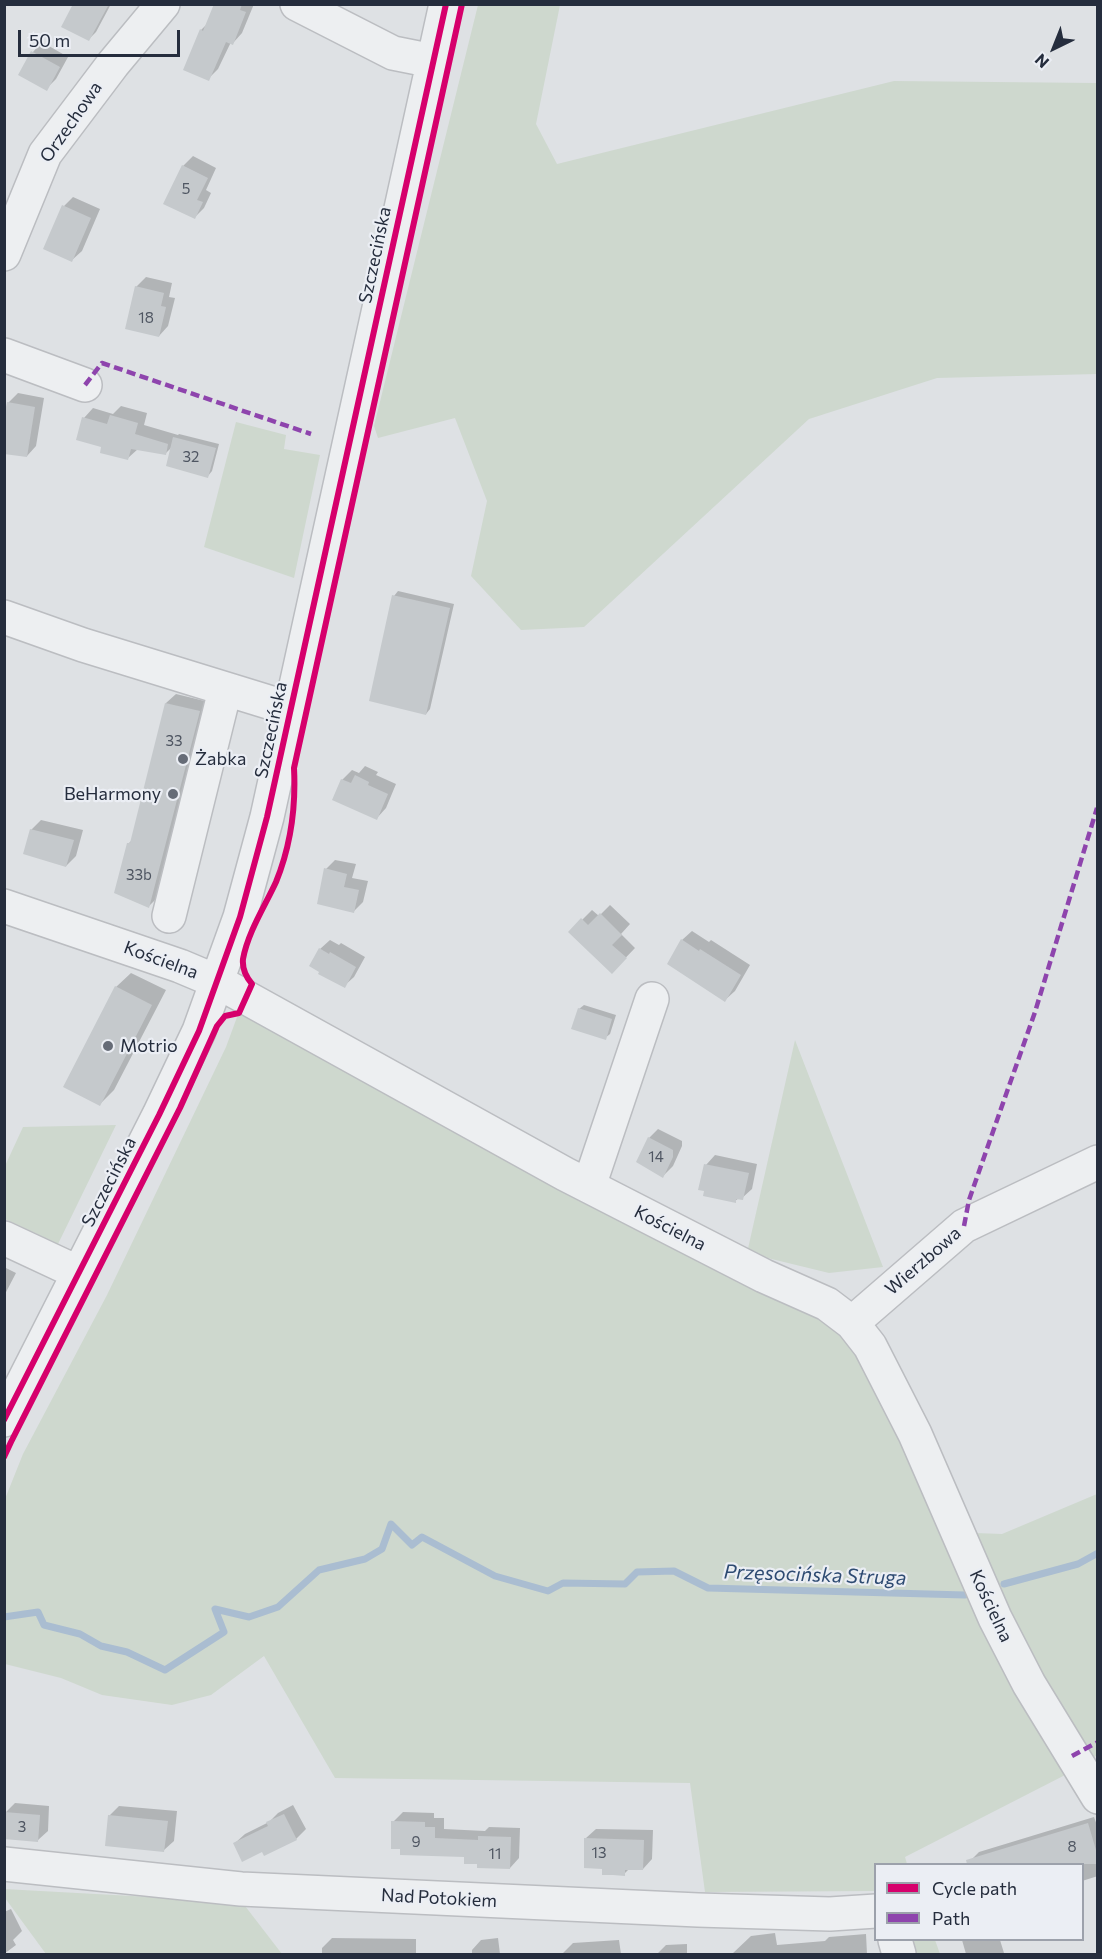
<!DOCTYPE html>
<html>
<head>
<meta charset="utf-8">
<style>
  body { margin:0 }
  #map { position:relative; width:1102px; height:1959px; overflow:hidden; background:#dee1e4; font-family:Commissioner,sans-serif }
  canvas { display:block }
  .frame { position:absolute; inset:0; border:6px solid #252d3d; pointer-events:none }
  .legend { position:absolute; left:874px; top:1863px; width:210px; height:78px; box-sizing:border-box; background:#ebeef4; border:2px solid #9ca1ab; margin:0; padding:8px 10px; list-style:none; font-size:18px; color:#252d3d }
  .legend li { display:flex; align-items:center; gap:12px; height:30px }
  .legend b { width:30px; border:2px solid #9ca1ab }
  .north { position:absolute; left:1024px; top:18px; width:60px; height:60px; -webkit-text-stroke:4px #ebeef4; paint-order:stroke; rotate:223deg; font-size:16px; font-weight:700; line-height:24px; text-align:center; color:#252d3d }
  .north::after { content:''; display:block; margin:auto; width:21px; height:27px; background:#252d3d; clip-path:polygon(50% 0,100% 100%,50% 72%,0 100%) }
  .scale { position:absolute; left:18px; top:30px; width:162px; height:27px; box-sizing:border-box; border:3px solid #252d3d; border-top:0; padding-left:8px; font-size:18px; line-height:21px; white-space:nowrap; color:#252d3d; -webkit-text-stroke:4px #ebeef4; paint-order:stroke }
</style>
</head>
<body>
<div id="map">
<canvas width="1102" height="1959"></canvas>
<div class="frame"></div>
<ul class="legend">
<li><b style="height:8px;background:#d6006c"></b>Cycle path</li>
<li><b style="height:8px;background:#8e44ad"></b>Path</li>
</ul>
<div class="north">N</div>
<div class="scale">50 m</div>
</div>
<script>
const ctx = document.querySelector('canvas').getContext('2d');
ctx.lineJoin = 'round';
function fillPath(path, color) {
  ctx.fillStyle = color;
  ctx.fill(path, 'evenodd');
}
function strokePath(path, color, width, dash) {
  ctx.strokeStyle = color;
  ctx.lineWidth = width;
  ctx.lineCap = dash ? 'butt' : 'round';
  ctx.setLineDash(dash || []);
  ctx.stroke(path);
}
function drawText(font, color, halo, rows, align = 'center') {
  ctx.font = font + ' Commissioner,sans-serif';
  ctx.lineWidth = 4.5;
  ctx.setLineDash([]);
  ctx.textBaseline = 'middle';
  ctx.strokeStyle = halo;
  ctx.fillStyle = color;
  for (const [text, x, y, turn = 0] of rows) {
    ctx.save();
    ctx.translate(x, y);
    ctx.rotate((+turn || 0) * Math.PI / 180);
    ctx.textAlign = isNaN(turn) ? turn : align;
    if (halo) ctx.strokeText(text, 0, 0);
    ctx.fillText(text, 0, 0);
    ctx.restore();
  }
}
const green = new Path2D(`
  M478 5H560L536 124 557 164 894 81 1096 83 1097 374 937 378 809 419 584 627 521 630 471 576 487 501 455 418 378 438 374 426Z
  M236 422 286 435 284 449 320 455 294 578 204 547Z
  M240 1009 810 1314 838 1331 855 1353 890 1418 922 1486 953 1564 1069 1773 905 1857 907 1864H876L875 1891 705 1892 690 1783 335 1778 264 1656 211 1695 172 1705 102 1695 61 1678 5 1664V1499L23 1454 107 1295 226 1047Z
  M795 1040 883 1267 829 1273 747 1253Z
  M116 1125 58 1244 5 1219V1166L23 1127Z
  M1097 1494 1098 1754 1087 1763 998 1592 975 1533 1002 1534Z
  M4 1889 242 1902 282 1954H46L5 1898Z
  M909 1940H935L940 1954H913Z`);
const shadow = new Path2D(`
  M75 4H111L96 32 89 39Z
  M216 4H254L242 33 233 43 231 42 218 69 208 79 201 30 208 23Z
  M42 42 68 57 56 79 46 89 20 75 33 52Z
  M193 156 216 168 206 190 211 193 204 208 195 217 183 166Z
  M73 197 100 209 82 251 72 260 64 206Z
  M146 277 172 283 169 297 175 298 168 326 159 336 136 287Z
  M18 393 44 398 36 446 27 456 8 403Z
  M121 406 147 413 144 425 178 435 179 434 219 444 212 471 208 476 173 446 165 454 138 449 128 458 103 446 84 418 93 408 113 414Z
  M398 591 454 604 430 709 426 714 394 596Z
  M176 694 209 702 159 896 149 906 129 843 132 840 166 703Z
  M365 766 378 772 376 775 396 784 386 808 377 818 342 780 352 770 359 773Z
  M41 820 83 830 76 856 66 866 31 830Z
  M335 860 356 864 352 878 368 881 363 902 354 911 326 869Z
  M610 905 630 924 621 934 635 948 612 972 570 932 592 910 599 916Z
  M692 931 709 942 711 940 750 965 735 991 725 1000 682 940Z
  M330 940 339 945 341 943 365 957 354 977 344 986 320 949Z
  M131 973 166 990 114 1090 100 1104 116 987Z
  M584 1005 616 1015 610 1034 605 1038 579 1009Z
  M658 1129 682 1141V1146L673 1166 663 1176 649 1138Z
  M715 1155 757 1164 752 1189 742 1198H739L735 1201 706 1165Z
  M4 1267 16 1273 4 1296Z
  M15 1803 49 1806 48 1831 38 1840 5 1813Z
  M293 1805 306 1829 296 1839 235 1843 245 1834 269 1822 278 1813Z
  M119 1806 177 1811 174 1841 164 1850 109 1816Z
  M403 1812 434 1813V1818H444V1829L485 1831 489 1827 520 1828 519 1858 510 1868 478 1863 393 1822Z
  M1094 1817 1098 1828V1876L1082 1881V1864H1063L1060 1856 1031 1864H973L972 1859 979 1852Z
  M596 1829 653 1830 652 1859 643 1869 630 1868 624 1874 604 1867 586 1838Z
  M11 1909 22 1931 13 1940 16 1945 4 1954V1912Z
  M775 1933 777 1945 825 1941 829 1937 866 1934 867 1954H732L751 1936Z
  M332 1938 416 1939V1954H322V1948Z
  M498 1938 500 1954H472V1950L481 1940Z
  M619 1940 621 1954H562L573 1943Z
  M962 1940H1000L1004 1953 966 1954Z
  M687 1944V1954H657L666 1945Z`);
const stream = new Path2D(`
  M1004 1584 1078 1564 1098 1553
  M4 1617 38 1612 44 1625 80 1634 101 1646 127 1652 165 1670 224 1632 215 1609 249 1617 278 1607 319 1570 365 1559 382 1549 391 1524 412 1545 422 1537 495 1576 548 1591 563 1583 625 1584 637 1572 674 1571 708 1588 965 1595`);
const building = new Path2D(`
  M73 4H109L89 41 61 27Z
  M214 4H242L240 10 246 12 233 45 226 42 209 81 183 70 200 29 203 31Z
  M31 51 60 67 47 91 18 75Z
  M182 165 208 178 197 200 203 202 195 219 163 204Z
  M62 205 91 218 72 262 43 249Z
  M135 286 164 293 161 306 166 307 159 337 125 329Z
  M7 402 35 407 27 457 4 454V417Z
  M110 415 138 423 135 434 168 444 166 455 131 449 128 460 100 453 101 447 76 440 82 417 107 424Z
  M173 437 216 448 208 478 166 466Z
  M392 595 450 608 426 715 369 701Z
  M165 703 200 711 149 908 114 893 127 843H130Z
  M355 775 369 782 368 785 388 794 377 820 332 800 341 779 351 783Z
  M30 829 74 840 66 867 23 854Z
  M324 868 347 874 344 887 359 890 354 913 317 904Z
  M600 913 622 935 612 945 627 958 612 974 568 932 581 918 588 925Z
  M681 939 699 951 700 949 741 975 725 1002 667 964Z
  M319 948 329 954 330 952 356 967 345 988 318 974 319 972 309 966Z
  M115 986 152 1005 100 1106 63 1087Z
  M578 1008 612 1019 606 1040 571 1029Z
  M648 1137 673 1150V1157L663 1178 636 1162Z
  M704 1164 749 1173 743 1200 736 1199V1203L703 1196 704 1191 698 1190Z
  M4 1812 40 1815 38 1842 4 1839Z
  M284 1814 297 1840 264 1856 262 1852 242 1862 233 1843 268 1826 266 1822Z
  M108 1815 168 1821 164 1852 105 1846Z
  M391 1821 425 1822V1827H435V1838L478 1840V1836L511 1837 510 1869 477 1868V1864H464V1857L400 1855V1849H391Z
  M1088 1823 1098 1857V1864H967L966 1860Z
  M584 1838 644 1840 643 1870H625V1876L613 1875H602V1869L584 1868Z`);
const minor = new Path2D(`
  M297 4 393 53 433 61
  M4 254 45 154 113 64 163 4
  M4 355 85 385
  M4 617 83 645 291 709
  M4 906 180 966 218 982 565 1174 764 1276 827 1304 852 1323 870 1346 915 1434 995 1618 1029 1684 1098 1797
  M169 916 225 690
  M589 1186 652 999
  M4 1238 79 1273
  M852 1323 964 1226 1098 1162
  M4 1420 159 1115 199 1031 240 917 267 817 446 4
  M4 1864 241 1889 698 1910 830 1914 876 1911
  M895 1940 899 1954`);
const quiet = new Path2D(`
  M85 385 102 363 311 434
  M964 1226 969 1200 1035 1012 1097 808
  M1072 1756 1098 1742`);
const cycleway = new Path2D(`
  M4 1420 159 1115 199 1031 240 917 267 817 446 4
  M4 1457 11 1442 180 1108 217 1026 225 1016 239 1013 252 984C246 977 242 969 243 959 248 932 265 906 276 882 291 845 296 807 294 768L462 4`);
const markers = [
  [183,759,6,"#666c77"],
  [173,794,6,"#666c77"],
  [108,1046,6,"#666c77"]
];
const numberNames = [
  ["5",186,189],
  ["18",146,318],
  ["32",191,457],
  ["33",174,741],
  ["33b",139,875],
  ["14",656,1157],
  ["3",22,1827],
  ["9",416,1842],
  ["8",1072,1847],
  ["13",599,1853],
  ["11",495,1854]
];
const streetNames = [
  ["Orzechowa",71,122,-55],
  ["Szczecińska",375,255,-78],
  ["Szczecińska",271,730,-78],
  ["Kościelna",161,960,20],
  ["Szczecińska",109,1182,-63],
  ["Kościelna",670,1228,27],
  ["Wierzbowa",923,1261,-41],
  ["Kościelna",991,1606,65],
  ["Nad Potokiem",439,1898,3]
];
const poiNames = [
  ["Żabka",195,759],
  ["BeHarmony",161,794,"right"],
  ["Motrio",120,1046]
];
const waterNames = [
  ["Przęsocińska Struga",815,1575,2]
];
fillPath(green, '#ced8ce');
fillPath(shadow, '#0003');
strokePath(stream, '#aabdd1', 7);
fillPath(building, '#c5c9cc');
strokePath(minor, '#bbbdc1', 36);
strokePath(minor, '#edeff1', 33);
strokePath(quiet, '#8e44ad', 4.5, [9, 4.5]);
strokePath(cycleway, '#d6006c', 6);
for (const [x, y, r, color] of markers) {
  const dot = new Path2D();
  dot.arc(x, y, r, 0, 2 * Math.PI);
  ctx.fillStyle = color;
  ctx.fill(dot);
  strokePath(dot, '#ebeef4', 2);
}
drawText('15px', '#4f5662', null, numberNames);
drawText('18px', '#252d3d', '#ebeef4', streetNames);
drawText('18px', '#252d3d', '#ebeef4', poiNames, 'left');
drawText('italic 20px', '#2e4b72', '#ebeef4', waterNames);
</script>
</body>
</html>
